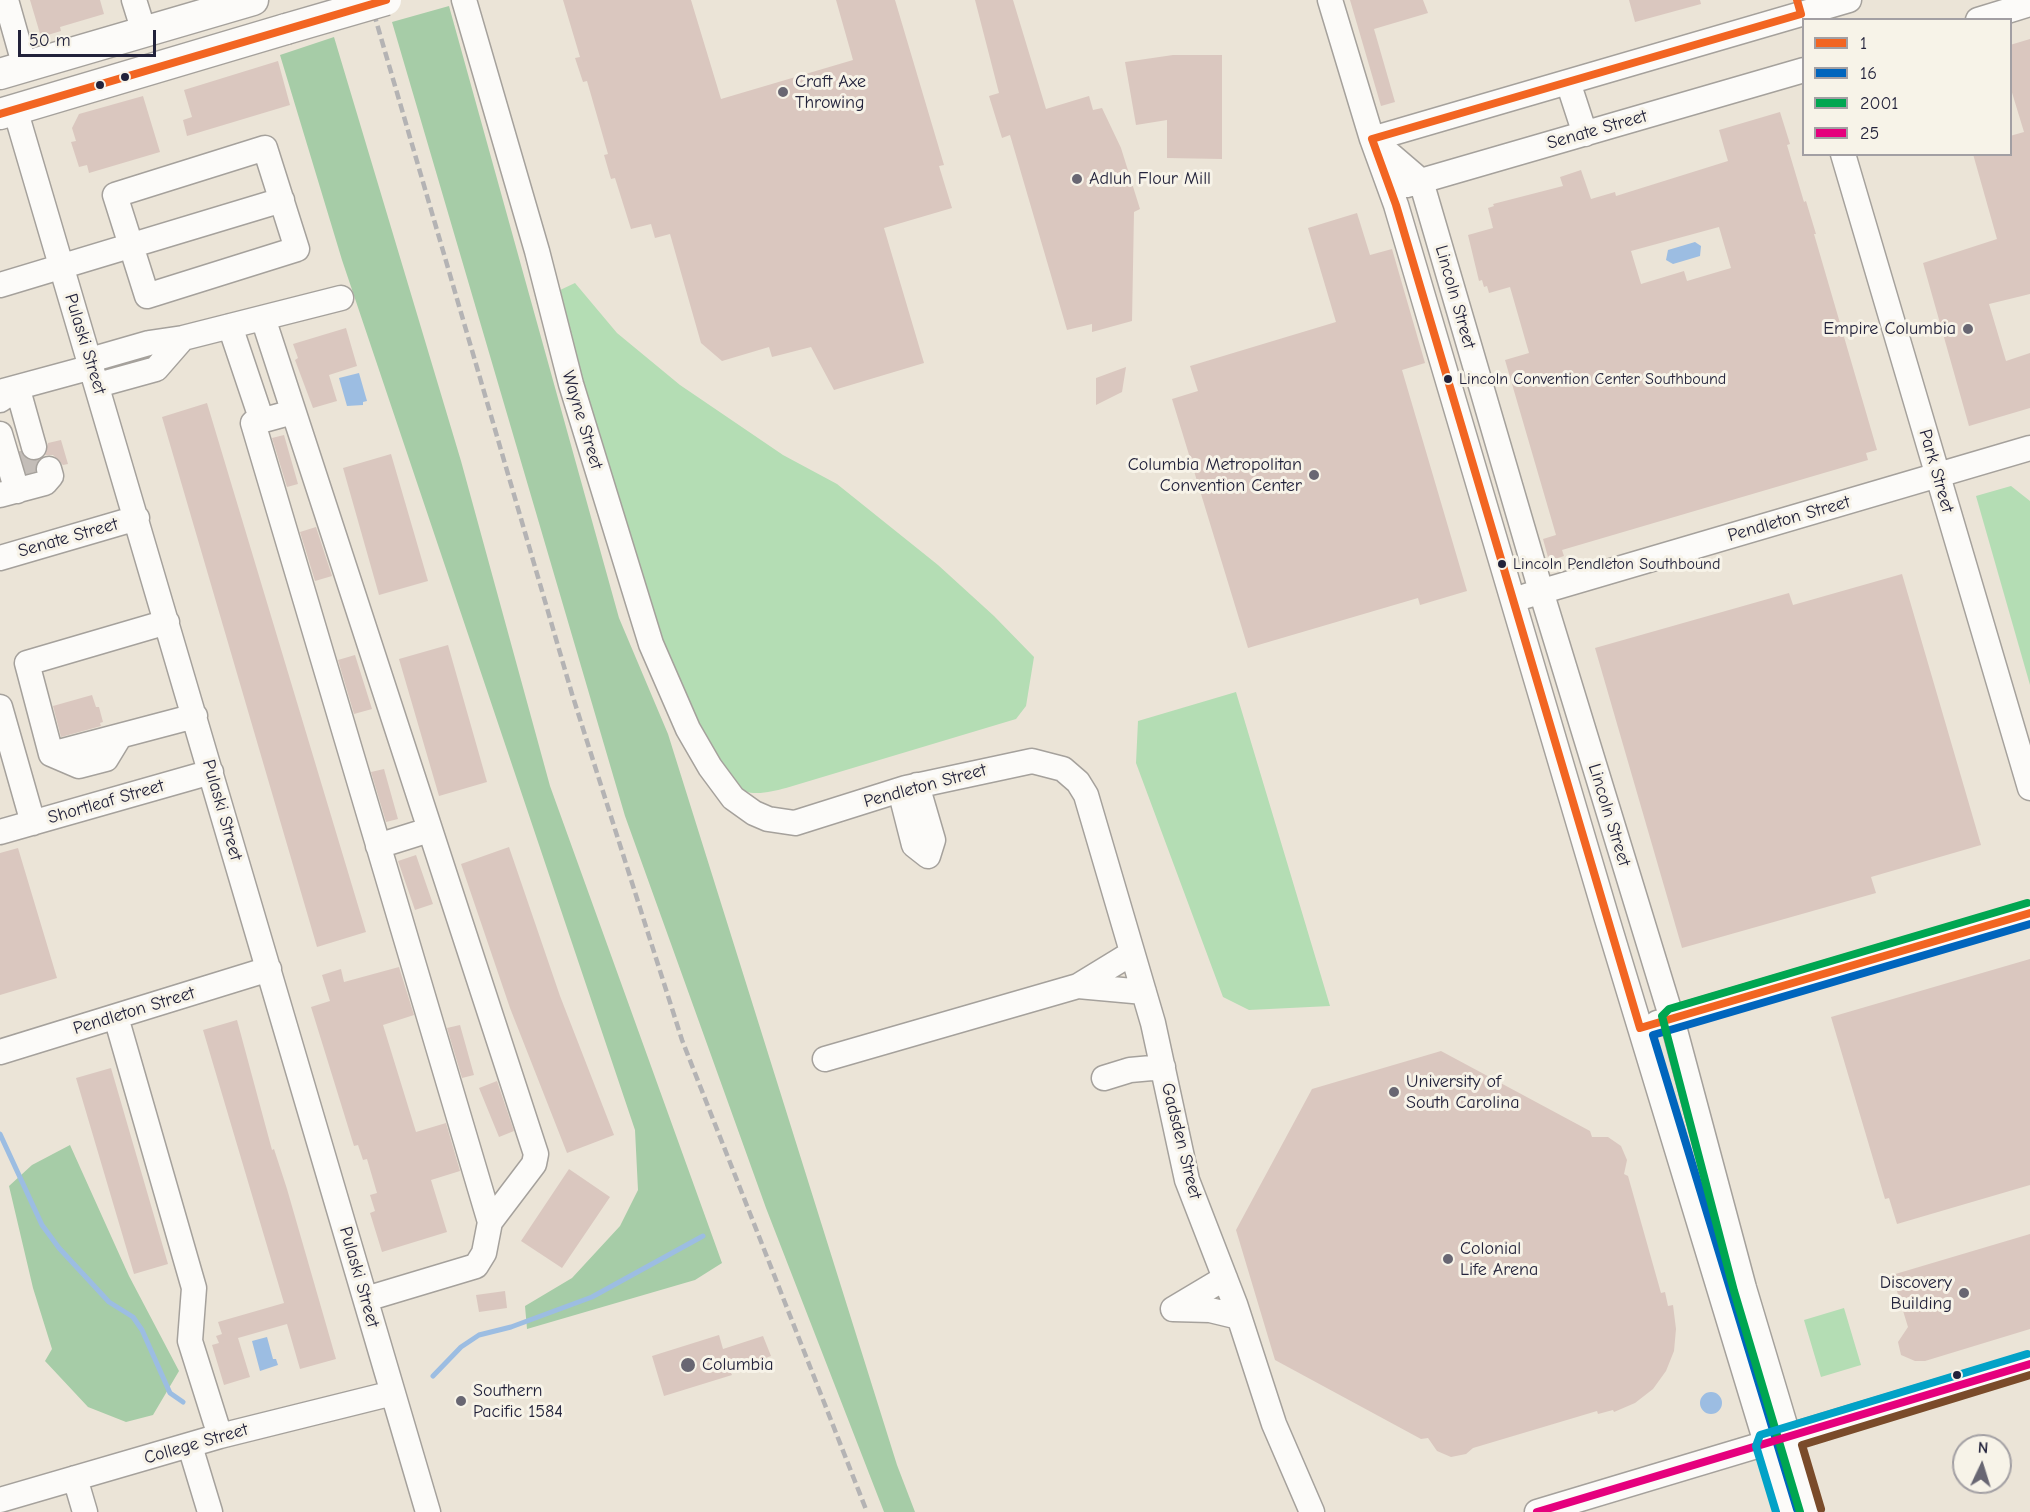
<!DOCTYPE html>
<html>
<head>
<meta charset="utf-8">
<style>
  body { margin:0 }
  #map { position:relative; width:2030px; height:1512px; overflow:hidden; background:#ebe4d7; font-family:"Comic Neue",sans-serif }
  canvas { display:block }
  .legend { position:absolute; left:1802px; top:18px; width:210px; height:138px; box-sizing:border-box; background:#f7f3e8; border:2px solid #a29fa3; margin:0; padding:8px 10px; list-style:none; font-size:18px; color:#22223b }
  .legend li { display:flex; align-items:center; gap:12px; height:30px }
  .legend b { width:30px; border:2px solid #a29fa3 }
  .north { position:absolute; left:1952px; top:1434px; width:60px; height:60px; box-sizing:border-box; background:#f7f3e8; border:2px solid #a29fa3; border-radius:50%; rotate:4deg; font-size:16px; font-weight:700; line-height:24px; text-align:center; color:#22223b }
  .north::after { content:''; display:block; margin:auto; width:21px; height:27px; background:#686672; clip-path:polygon(50% 0,100% 100%,50% 72%,0 100%) }
  .scale { position:absolute; left:18px; top:30px; width:138px; height:27px; box-sizing:border-box; border:3px solid #22223b; border-top:0; padding-left:8px; font-size:18px; line-height:21px; white-space:nowrap; color:#22223b; -webkit-text-stroke:4px #f7f3e8; paint-order:stroke }
</style>
</head>
<body>
<div id="map">
<canvas width="2030" height="1512"></canvas>
<ul class="legend">
<li><b style="height:8px;background:#f26522"></b>1</li>
<li><b style="height:8px;background:#0065bd"></b>16</li>
<li><b style="height:8px;background:#00a651"></b>2001</li>
<li><b style="height:8px;background:#e5007d"></b>25</li>
</ul>
<div class="north">N</div>
<div class="scale">50 m</div>
</div>
<script>
const ctx = document.querySelector('canvas').getContext('2d');
ctx.lineJoin = 'round';
function fillPath(path, color) {
  ctx.fillStyle = color;
  ctx.fill(path, 'evenodd');
}
function strokePath(path, color, width, dash) {
  ctx.strokeStyle = color;
  ctx.lineWidth = width;
  ctx.lineCap = dash ? 'butt' : 'round';
  ctx.setLineDash(dash || []);
  ctx.stroke(path);
}
function drawText(font, color, halo, rows, align = 'center') {
  ctx.font = font + ' "Comic Neue",sans-serif';
  ctx.lineWidth = 6;
  ctx.setLineDash([]);
  ctx.textBaseline = 'middle';
  ctx.strokeStyle = halo;
  ctx.fillStyle = color;
  for (const [text, x, y, turn = 0] of rows) {
    ctx.save();
    ctx.translate(x, y);
    ctx.rotate((+turn || 0) * Math.PI / 180);
    ctx.textAlign = isNaN(turn) ? turn : align;
    if (halo) ctx.strokeText(text, 0, 0);
    ctx.fillText(text, 0, 0);
    ctx.restore();
  }
}
const green = new Path2D(`
  M575 283 617 333 680 385 783 455 837 484 938 565 994 616 1034 657 1026 706 1016 719 786 788C774 791 756 796 745 791 672 757 582 379 558 291Z
  M2011 486 2030 501V685L1976 496Z
  M1236 692 1330 1006 1249 1010 1223 997 1136 763 1138 721Z
  M1844 1308 1861 1365 1821 1377 1804 1320Z`);
const forest = new Path2D(`
  M449 6 619 618 668 734 897 1465 915 1512H884L766 1208 625 816 392 22Z
  M334 37 461 461 550 786 722 1263 695 1280 527 1329 525 1306 572 1278 620 1226 638 1190 635 1130 342 260 280 55Z
  M70 1145 129 1276 179 1371 153 1415 126 1422 88 1407 45 1361 52 1349 33 1288 9 1186 32 1165Z`);
const water = new Path2D(`
  M1695 242 1701 246 1700 256 1673 264 1666 260 1668 250Z
  M359 373 367 401 363 402V405L347 406 339 378Z
  M267 1337 273 1359H276L278 1365 260 1371 252 1341Z
  M1700 1403a11 11 0 1 1 22 0a11 11 0 1 1-22 0Z`);
const stream = new Path2D(`
  M0 1134 42 1225 59 1248 109 1302 133 1317 142 1330 170 1393 183 1402
  M433 1376 461 1347 479 1335 511 1327 592 1297 703 1236`);
const building = new Path2D(`
  M30 0H100L104 14 60 27 61 31 41 37Z
  M563 0H691L721 99 853 60 836 0H895L944 165 939 166 952 208 884 228 924 363 834 390 811 347 772 357 769 347 722 361 701 343 670 234 655 238 651 224 631 229 615 178 611 179 604 155 608 154 587 81 583 82 575 58 580 57Z
  M975 0H1013L1046 109 1089 96 1093 110 1102 108 1121 148 1140 209 1134 212 1132 321 1092 332V324L1067 330 1010 135 1002 138 989 96 999 93Z
  M1350 0H1423L1428 13 1374 29 1395 102 1381 106Z
  M1629 0H1700L1701 4 1635 22Z
  M2030 39V294L1989 304 2006 361 2030 353V408L1969 426 1923 263 1997 239 1973 154H2010V136L2024 132 2010 86V45Z
  M1173 55H1222V159L1167 158V120L1136 125 1125 62Z
  M278 61 290 105 187 136 183 120 192 117 184 90Z
  M143 96 160 152 89 173 87 165 79 167 71 142 76 141 72 128 79 114Z
  M1780 112 1790 144 1787 145 1804 202 1806 201 1816 234H1814L1877 450 1866 453 1868 460 1562 550 1564 556 1549 561 1543 539 1556 535 1505 360 1529 353 1510 287 1489 293 1487 286 1484 287 1482 280 1479 281 1468 235 1493 228 1488 208 1494 206 1493 204 1563 186 1560 177 1581 170 1591 199 1615 192 1616 196 1728 161 1719 130ZM1719 227 1731 268 1687 281 1684 271 1641 284 1631 251Z
  M1357 213 1370 255 1392 249 1425 363 1402 370 1467 591 1420 605 1418 598 1248 648 1172 399 1198 391 1190 366 1336 322 1308 228Z
  M346 328 357 366 329 375 337 401 313 408 295 360 298 358 293 344Z
  M1126 367 1122 392 1096 405V378Z
  M207 403 366 932 317 947 162 417Z
  M284 435 298 484 287 487 272 438Z
  M61 440 68 464 63 465 53 455H45L48 443Z
  M20 452 30 461H38L35 471 27 473Z
  M391 454 428 581 379 595 343 468Z
  M316 527 332 576 315 581 300 532Z
  M1902 574 1981 845 1871 877 1876 893 1682 948 1595 648 1789 593 1793 605Z
  M448 645 487 782 439 796 399 659Z
  M355 655 372 709 354 714 338 660Z
  M92 695 96 707H99L103 722 100 723 101 726 61 737 53 706Z
  M384 769 398 819 386 822 371 772Z
  M509 847 560 996 614 1135 567 1153 510 1008 461 864Z
  M18 848 57 978 0 995V853Z
  M416 855 433 904 415 910 398 861Z
  M2030 959V1185L1897 1224 1889 1198 1885 1199 1831 1017Z
  M399 967 414 1015 383 1025 416 1132 446 1123 460 1171 431 1180 447 1232 382 1252 370 1213 375 1211 370 1195 377 1193 367 1159 363 1160 358 1145 354 1146 311 1007 330 1001 322 975 341 969 344 982Z
  M237 1020 272 1150 274 1149 287 1189 336 1359 300 1369 287 1324 238 1338 250 1377 224 1385 212 1345 219 1343 216 1336 222 1334 218 1322 284 1303 203 1030Z
  M460 1025 474 1075 462 1078 447 1028Z
  M1441 1051 1590 1131 1592 1137H1608L1621 1146 1627 1160 1624 1174 1628 1176 1661 1293 1665 1292 1668 1306 1673 1305 1676 1329 1674 1351 1666 1371 1653 1389 1635 1403 1614 1412 1613 1410 1598 1414 1597 1411 1473 1448 1466 1454 1451 1457 1437 1451 1428 1438 1421 1439 1275 1360 1236 1230 1312 1089Z
  M111 1068 168 1264 134 1274 76 1078Z
  M497 1081 514 1131 499 1137 479 1088Z
  M569 1169 610 1197 562 1268 521 1241Z
  M2030 1234V1329L1925 1361H1915L1901 1355 1898 1342 1908 1327 1892 1275Z
  M505 1291 507 1308 479 1312 476 1295Z
  M719 1335 723 1349 763 1336 771 1356 730 1371 732 1375 664 1396 652 1356Z`);
const minorTunnel = new Path2D(`
  M24 450 31 474`);
const minor = new Path2D(`
  M6 0 25 67
  M134 0 144 32
  M464 0 537 251 571 384 651 644 688 729 710 767 733 798 754 813 768 819 795 823 906 788 1032 761 1063 769 1078 782 1086 795 1153 1023 1187 1180 1235 1304 1274 1424 1312 1512
  M1330 0 1372 139 1396 205 1607 919 1787 1512
  M1978 20 2030 4
  M1568 82 1585 134
  M15 109 428 1512
  M1372 139 1421 181 1541 591 1672 1019 1744 1288 1811 1512
  M1372 139 1849 0
  M265 148 297 249 147 296 115 195Z
  M1843 154 2030 788
  M1407 185 1804 70
  M0 285 282 200
  M263 318 536 1154 534 1164 490 1222 484 1253 476 1266 366 1299
  M230 326 262 421
  M90 360 149 343 183 338 341 298
  M98 385 156 369 183 338
  M0 392 92 367
  M0 400 7 395 20 397 34 447
  M293 412 253 423 490 1222
  M0 434 17 491
  M0 495 45 483 51 476 49 469
  M0 558 137 518
  M1526 596 2030 448
  M167 622 27 663 51 754 195 716
  M0 707 33 823
  M51 754 79 766 106 759 120 736
  M900 790 914 845 928 856 933 840 917 785
  M0 832 211 772
  M378 846 429 830
  M1132 953 1078 986 1144 992
  M116 1017 194 1288 190 1341 220 1436
  M1657 1023 2030 913
  M0 1052 269 969
  M825 1059 1078 986
  M1104 1078 1130 1070 1163 1067
  M1225 1278 1173 1309 1210 1310 1239 1317
  M190 1446 210 1512
  M75 1478 85 1512
  M0 1500 220 1436 393 1393
  M1537 1512 2030 1364`);
const major = new Path2D(`
  M0 74 253 0
  M0 114 286 29`);
const rail = new Path2D(`
  M370 0 572 694 682 1040 867 1512`);
const majorBridge = new Path2D(`
  M286 29 386 0`);
const bus1 = new Path2D(`
  M1797 0 1801 14 1372 139 1396 205 1640 1028 2030 913
  M0 114 386 0`);
const bus2 = new Path2D(`
  M1797 1509 1653 1035 2030 924`);
const bus3 = new Path2D(`
  M1800 1512 1734 1291 1662 1016 1669 1009 2027 903`);
const bus4 = new Path2D(`
  M1537 1512 2030 1364`);
const bus5 = new Path2D(`
  M1776 1512 1756 1446 1760 1435 2027 1354`);
const bus6 = new Path2D(`
  M1821 1509 1802 1445 2030 1375`);
const markers = [
  [125,77,5,"#22223b"],
  [100,85,5,"#22223b"],
  [783,92,6,"#686672"],
  [1077,179,6,"#686672"],
  [1968,329,6,"#686672"],
  [1448,379,5,"#22223b"],
  [1314,475,6,"#686672"],
  [1502,564,5,"#22223b"],
  [1394,1092,6,"#686672"],
  [1448,1259,6,"#686672"],
  [1964,1293,6,"#686672"],
  [688,1365,8,"#686672"],
  [1957,1375,5,"#22223b"],
  [461,1401,6,"#686672"]
];
const busNames = [
  ["Lincoln Convention Center Southbound",1459,379],
  ["Lincoln Pendleton Southbound",1513,564]
];
const poiNames = [
  ["Craft Axe",795,82],
  ["Throwing",795,103],
  ["Adluh Flour Mill",1089,179],
  ["Empire Columbia",1956,329,"right"],
  ["Columbia Metropolitan",1302,465,"right"],
  ["Convention Center",1302,486,"right"],
  ["University of",1406,1082],
  ["South Carolina",1406,1103],
  ["Colonial",1460,1249],
  ["Life Arena",1460,1270],
  ["Discovery",1952,1283,"right"],
  ["Building",1952,1304,"right"],
  ["Columbia",702,1365],
  ["Southern",473,1391],
  ["Pacific 1584",473,1412]
];
const streetNames = [
  ["Senate Street",1597,130,-16],
  ["Lincoln Street",1455,297,74],
  ["Pulaski Street",85,344,73],
  ["Wayne Street",582,420,73],
  ["Park Street",1936,471,74],
  ["Pendleton Street",1789,519,-16],
  ["Senate Street",68,538,-16],
  ["Pendleton Street",925,786,-15],
  ["Shortleaf Street",106,802,-16],
  ["Pulaski Street",222,810,74],
  ["Lincoln Street",1609,815,73],
  ["Pendleton Street",134,1011,-17],
  ["Gadsden Street",1181,1141,76],
  ["Pulaski Street",359,1277,74],
  ["College Street",196,1444,-16]
];
fillPath(green, '#b4ddb4');
fillPath(forest, '#a6cca7');
fillPath(water, '#9cbde2');
strokePath(stream, '#9cbde2', 5);
fillPath(building, '#dac7bf');
strokePath(minorTunnel, '#c3bdb8', 24, [24, 12]);
strokePath(minor, '#a5a19c', 27);
strokePath(major, '#a5a19c', 33);
strokePath(minor, '#fcfbf9', 24);
strokePath(major, '#fcfbf9', 30);
strokePath(rail, '#b4b3b4', 4.5, [9, 4.5]);
strokePath(majorBridge, '#a5a19c', 33, []);
strokePath(majorBridge, '#fcfbf9', 30);
strokePath(bus1, '#f26522', 8);
strokePath(bus2, '#0065bd', 8);
strokePath(bus3, '#00a651', 8);
strokePath(bus4, '#e5007d', 8);
strokePath(bus5, '#02a2c7', 8);
strokePath(bus6, '#7a4b2a', 8);
for (const [x, y, r, color] of markers) {
  const dot = new Path2D();
  dot.arc(x, y, r, 0, 2 * Math.PI);
  ctx.fillStyle = color;
  ctx.fill(dot);
  strokePath(dot, '#f7f3e8', 2);
}
drawText('16px', '#22223b', '#f7f3e8', busNames, 'left');
drawText('18px', '#22223b', '#f7f3e8', poiNames, 'left');
drawText('18px', '#22223b', '#f7f3e8', streetNames);
</script>
</body>
</html>
